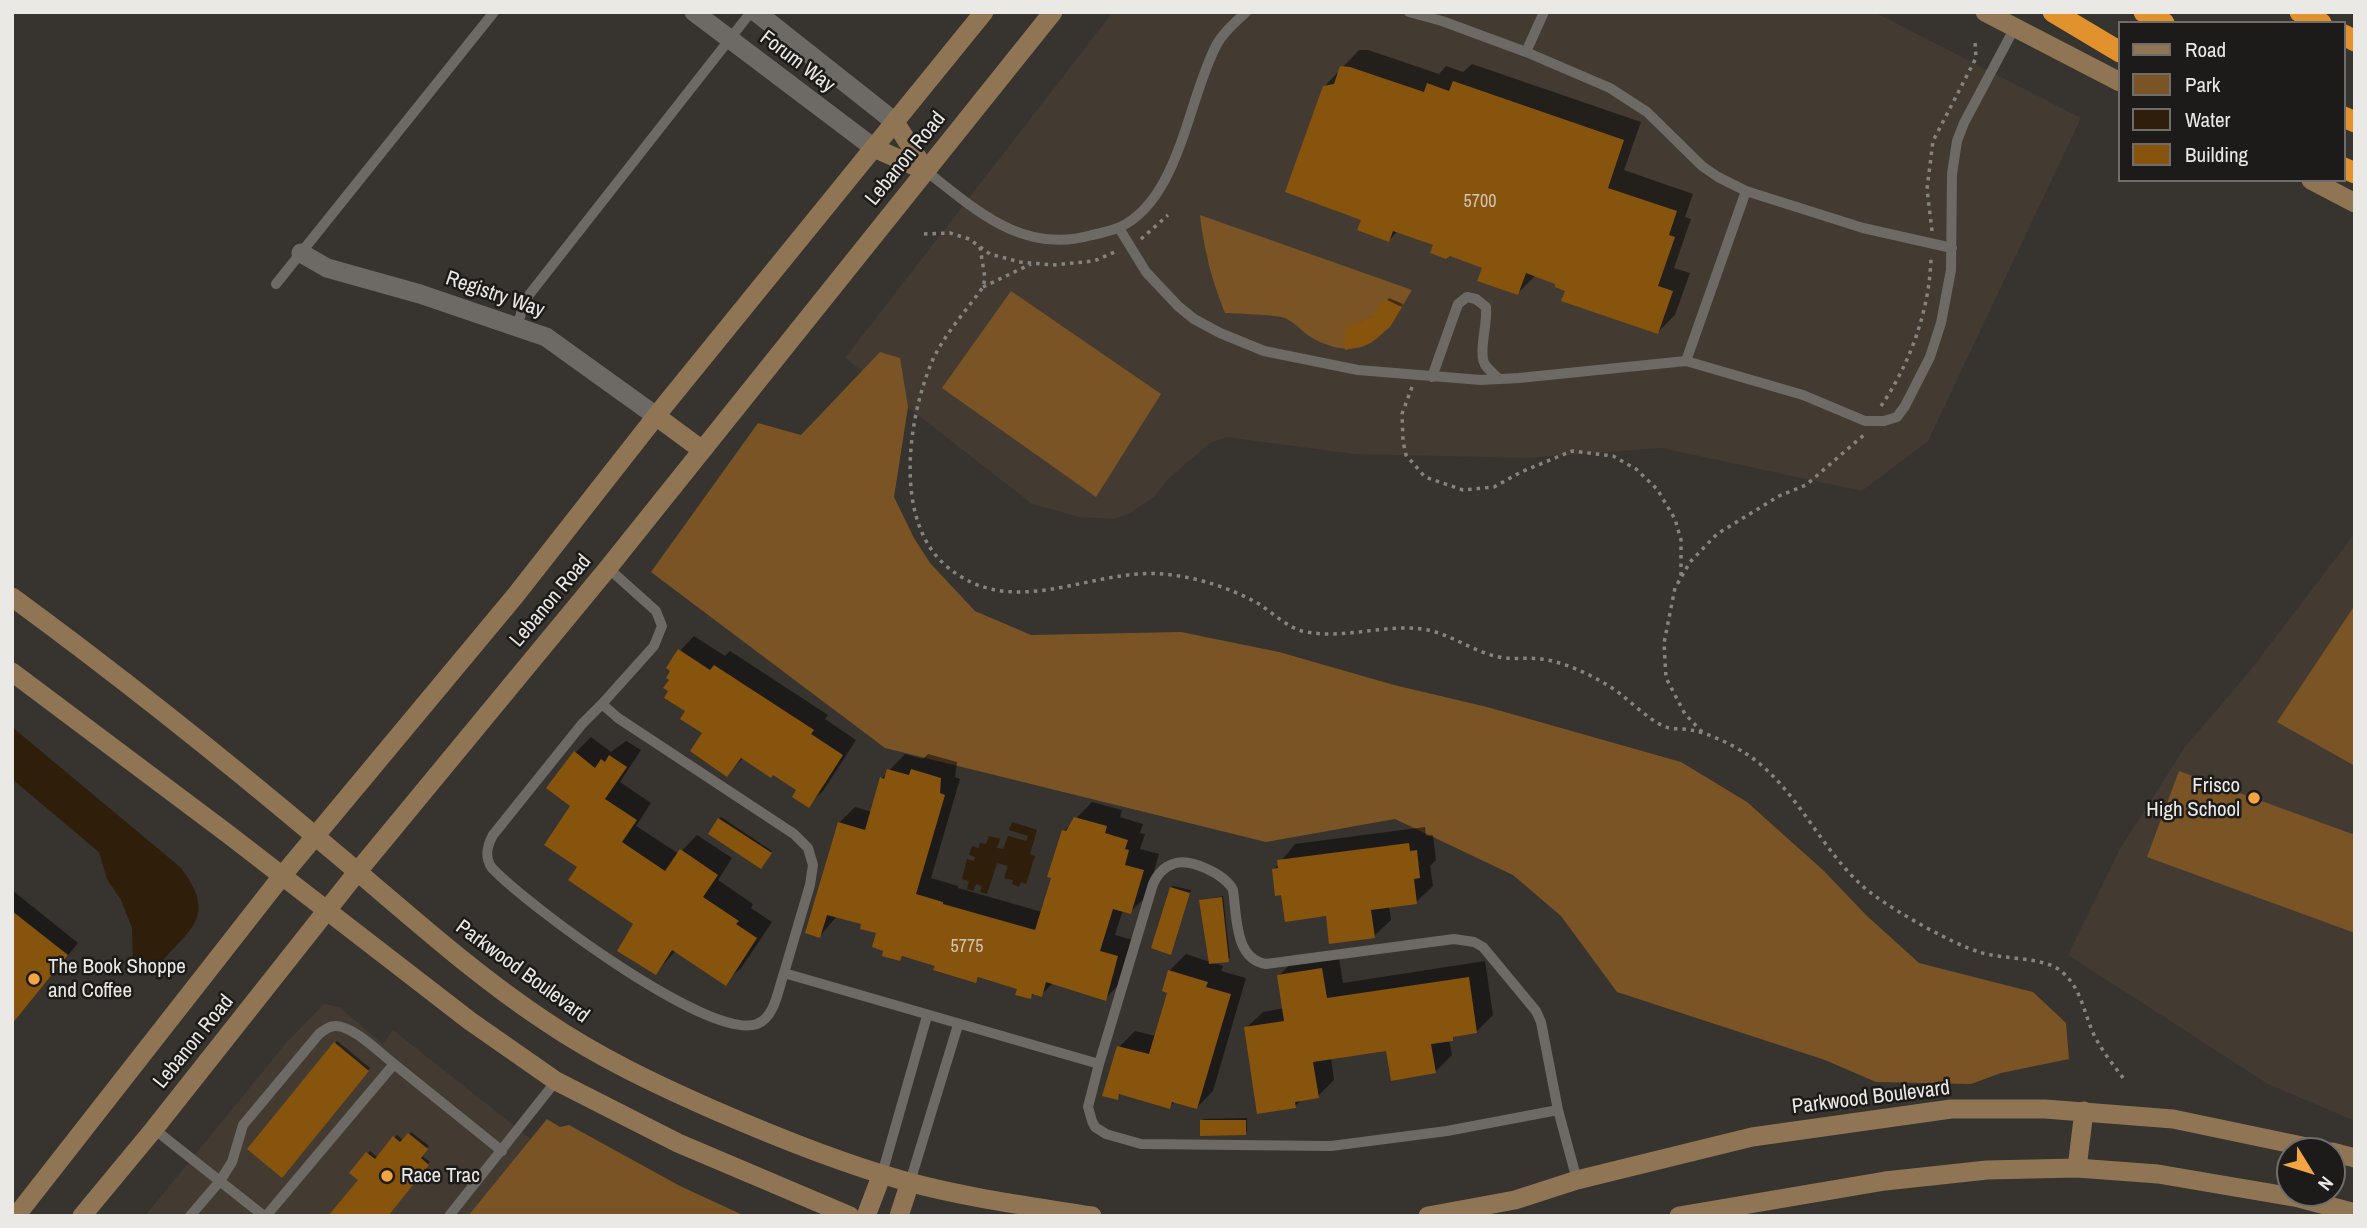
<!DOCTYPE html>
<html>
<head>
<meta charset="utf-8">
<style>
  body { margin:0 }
  #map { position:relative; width:2367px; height:1228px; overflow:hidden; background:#37332f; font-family:"Archivo Narrow",sans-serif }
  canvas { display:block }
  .frame { position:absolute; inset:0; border:14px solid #ebe9e6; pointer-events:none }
  .legend { position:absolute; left:2118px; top:21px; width:228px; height:161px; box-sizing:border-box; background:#1d1b19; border:2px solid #6f6d6b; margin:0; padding:9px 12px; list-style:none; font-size:21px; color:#ebe9e6 }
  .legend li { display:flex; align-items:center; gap:14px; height:35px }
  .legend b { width:35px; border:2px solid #6f6d6b }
  .north { position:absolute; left:2276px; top:1137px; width:70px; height:70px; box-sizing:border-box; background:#1d1b19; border:2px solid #6f6d6b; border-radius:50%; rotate:128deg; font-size:19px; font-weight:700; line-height:28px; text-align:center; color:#ebe9e6 }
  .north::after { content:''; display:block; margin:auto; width:24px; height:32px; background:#f3a443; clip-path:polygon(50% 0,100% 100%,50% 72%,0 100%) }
</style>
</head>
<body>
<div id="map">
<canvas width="2367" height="1228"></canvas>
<div class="frame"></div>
<ul class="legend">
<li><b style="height:9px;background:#907554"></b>Road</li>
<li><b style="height:19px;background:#7b5426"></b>Park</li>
<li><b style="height:19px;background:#2f1e0a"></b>Water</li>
<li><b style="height:19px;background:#87540e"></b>Building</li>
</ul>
<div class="north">N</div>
</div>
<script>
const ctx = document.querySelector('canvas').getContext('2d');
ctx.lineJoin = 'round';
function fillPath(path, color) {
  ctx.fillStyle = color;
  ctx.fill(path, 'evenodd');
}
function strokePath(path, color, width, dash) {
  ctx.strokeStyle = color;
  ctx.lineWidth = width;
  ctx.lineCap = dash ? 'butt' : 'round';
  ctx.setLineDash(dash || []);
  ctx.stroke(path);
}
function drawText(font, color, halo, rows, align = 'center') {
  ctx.font = font + ' "Archivo Narrow",sans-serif';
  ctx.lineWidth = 5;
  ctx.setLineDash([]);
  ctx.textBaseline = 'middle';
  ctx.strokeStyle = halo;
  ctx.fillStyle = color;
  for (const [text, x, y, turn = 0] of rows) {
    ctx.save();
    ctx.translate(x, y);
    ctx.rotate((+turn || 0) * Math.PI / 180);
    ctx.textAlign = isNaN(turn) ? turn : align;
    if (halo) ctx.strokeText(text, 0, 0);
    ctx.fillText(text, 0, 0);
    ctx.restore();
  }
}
const built = new Path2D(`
  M1113 12H1874L2081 118 1928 441 1862 491 1662 448 1527 458 1354 454 1226 437 1210 443 1168 479 1155 496 1130 513 1114 519 1080 517 1032 504 845 358Z
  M2355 533V1121L2268 1084 2068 955 2120 849 2185 747 2250 671Z
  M324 1004 339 1007 383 1044 393 1030 531 1139 468 1216H145L287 1042Z`);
const green = new Path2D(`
  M1200 215 1412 290C1388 330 1370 366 1316 340 1305 335 1296 323 1285 318 1273 314 1239 314 1225 313 1212 281 1204 250 1200 215Z
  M1011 291 1161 394 1096 497 942 388Z
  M880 352 900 358 908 407 894 497 914 538 930 563 975 611 1031 635 1181 632 1279 652 1394 685 1487 707 1681 762 1747 802 1824 871 1866 915 1919 963 2033 992 2066 1023 2069 1059 2001 1073 1971 1084 1876 1082 1825 1060 1617 992 1561 916 1513 875 1395 819 1266 842 885 748 651 572 758 423 801 435Z
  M2355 605V766L2277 722Z
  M2179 771 2355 835V933L2147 857Z
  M547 1119 560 1127 569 1125 680 1186 745 1216H468Z`);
const water = new Path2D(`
  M12 727 180 867C221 919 186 930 155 970L141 972 133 963 132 928 121 900 107 879 99 852 12 779Z
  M1012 822 1037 830 1030 854 1035 856 1026 884 1021 882 1019 887 1012 884 1013 880 1004 878 1008 866 997 863 987 894 980 892 982 886 976 884 973 891 967 889 969 881 962 879 967 859 974 861 975 857 969 855 972 846 979 848 980 843 986 844 989 836 1000 839 997 848 1003 849 1008 836 1026 841 1028 836 1009 830Z`);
const shadow = new Path2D(`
  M1359 50H1368L1439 74 1446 66 1463 72 1472 64 1641 122 1624 170 1693 194 1685 217 1691 219 1674 268 1690 273 1675 315 1658 332 1567 289 1558 283 1536 275 1518 293 1484 266 1398 231 1389 240 1363 219 1324 87Z
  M1389 298 1403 304 1392 323 1346 328 1376 315Z
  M694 636 725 656 730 651 828 715 825 719 856 740 823 791 808 805 799 790 744 757 727 775 705 733 670 691 671 680 680 651Z
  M591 737 611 752 626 741 641 750 620 782 651 803 636 826 679 854 697 835 732 858 718 880 753 904 751 908 772 922 741 968 725 983 676 950 656 973 636 924 572 806 575 753Z
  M905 754 923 759 928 754 957 762 955 777 960 779 931 878 958 886V888L1042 912 1064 831 1092 802 1122 810 1120 817 1143 824 1140 833 1145 834 1140 849 1159 854 1147 896 1130 912 1123 910 1115 935 1133 940 1121 982 1105 999 1053 983 1041 995 1035 993 1030 997 1019 988 980 976 976 981 937 965 904 955 900 959 885 949 878 932 863 923 837 916 820 936 839 823 855 807 872 812 882 778Z
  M721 817 772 851 763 864 719 819Z
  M1425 827 1426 836 1433 835 1436 860 1430 866 1433 886 1416 902 1389 906 1391 920 1374 936 1283 893 1274 870 1295 844Z
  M1173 886 1191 890 1171 953V888Z
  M12 890 78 943 12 1024Z
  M1223 896 1230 958 1212 962 1223 966 1221 971 1246 978 1213 1091 1197 1107 1176 1101 1169 1107 1122 1093 1117 1098 1119 1047 1135 1031 1156 1036 1169 992 1164 990 1170 970 1186 954 1210 962 1201 901Z
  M1338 952 1343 983 1485 961 1493 1015 1477 1031 1458 1034 1449 1040 1452 1055 1435 1072 1388 1049 1331 1058 1334 1080 1318 1096 1302 1099 1295 1106 1246 1028 1263 1012 1284 1008 1279 976 1295 959Z
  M337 1041 370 1068 282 1176 249 1149Z
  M1247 1118V1131L1245 1134 1201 1121 1204 1119Z
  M411 1132 429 1146 421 1155 430 1162 386 1216 360 1179 351 1172 370 1151 378 1158 397 1135 404 1141Z`);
const building = new Path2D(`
  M1340 66 1350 67 1424 92 1427 83 1449 91 1453 81 1624 140 1608 188 1677 211 1669 235 1675 237 1658 286 1673 291 1658 334 1561 301 1565 291 1555 287V284L1526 273 1518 295 1477 281 1482 268 1450 256 1446 259 1430 253 1433 245 1393 231 1389 242 1357 230 1361 220 1285 192 1323 86 1334 84Z
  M1385 299 1402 307 1390 327 1370 343 1345 350V328L1373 316Z
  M678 649 710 670 714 665 814 730 811 734 843 755 809 808 792 797 796 790 773 775 771 778 741 758 727 777 690 751 702 733 680 719 685 711 664 698 668 691 663 688 669 680 666 678 670 671 666 668Z
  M574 751 595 768 601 759 605 762 609 755 627 767 605 799 637 820 622 842 665 871 680 849 718 875 703 897 739 921 736 924 757 938 726 986 672 950 656 975 617 951 633 924 568 880 577 867 544 845 570 806 546 788Z
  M887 769 909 775 911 769 941 778 940 793 945 795 916 894 943 902V904L1035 930 1051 878 1047 877 1062 830 1066 831 1074 817 1107 826 1105 833 1128 840 1125 849 1129 850 1125 865 1144 870 1131 914 1113 909 1100 951 1118 956 1106 1001 1046 982 1042 997 1032 994 1031 999 1015 995 1017 989 978 977 976 983 933 970 935 966 902 956 900 961 882 956 883 951 872 947 876 933 860 929 861 924 827 915 820 938 805 933 838 822 865 830 880 777 884 779Z
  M718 818 772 853 761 869 708 834Z
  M1409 843 1410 851 1417 850 1420 878 1414 879 1417 904 1371 910 1375 938 1329 944 1326 916 1285 922 1281 895 1275 896 1272 869 1278 868 1277 860Z
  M1170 887 1190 893 1171 955 1151 948Z
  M1222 897 1229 962 1209 964 1199 900Z
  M12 911 68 955 12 1024Z
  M1322 968 1327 998 1469 977 1477 1033 1453 1037V1041L1431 1044 1436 1073 1391 1081 1386 1051 1313 1062 1319 1098 1295 1102 1296 1108 1257 1114 1244 1027 1284 1021 1277 975Z
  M1168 970 1208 982 1206 987 1231 994 1197 1109 1172 1102 1170 1109 1119 1094 1118 1100 1102 1096 1117 1046 1149 1054 1167 993 1162 991Z
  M334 1042 369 1071 282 1178 247 1149Z
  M1200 1120H1246V1135L1200 1136Z
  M408 1133 428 1149 421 1158 429 1165 388 1216H328L358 1180 349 1173 366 1152 375 1159 393 1136 400 1142Z`);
const path = new Path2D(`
  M1932 231 1927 189 1933 141 1976 58 1975 42
  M924 234 950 233 969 239 990 254 1020 262 1053 265 1094 261 1117 251
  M1141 239 1168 215
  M980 247 985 278 983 287C966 311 942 337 931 364 908 420 894 518 944 564 1011 624 1088 568 1163 574 1197 577 1231 588 1259 604 1273 613 1287 627 1302 631 1344 641 1387 622 1428 630 1454 636 1474 652 1499 657 1513 660 1527 657 1541 659 1563 662 1585 672 1604 683 1625 694 1645 719 1666 727 1673 730 1683 728 1691 730 1708 733 1731 744 1745 753 1800 788 1823 859 1875 896 1900 914 1951 943 1979 952 2003 960 2042 956 2061 971 2082 988 2084 1015 2095 1037 2103 1052 2114 1066 2124 1079
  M983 287 1031 264
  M1412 387 1402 414 1403 441 1406 455 1425 477 1463 490 1494 487 1521 472 1572 451 1613 456 1636 469 1657 489 1675 519 1681 540V577
  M1881 406C1910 364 1930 309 1931 257
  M1702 732 1685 714 1666 678 1664 643 1675 588 1690 562 1717 534 1779 496 1806 485 1865 434`);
const service = new Path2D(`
  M1409 12 1442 21 1526 52 1610 88 1647 112 1702 166 1718 177 1746 191 1863 228 1952 248
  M1526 52 1544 12
  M926 171C976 210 1023 255 1092 235 1101 233 1110 231 1118 228 1180 201 1188 97 1217 44 1224 31 1236 22 1246 12
  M1119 228 1146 272 1178 306 1194 319 1220 333 1264 351 1358 370 1481 380 1519 378 1686 361 1803 395 1865 421H1884L1897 417 1905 406 1930 357 1941 323 1951 270 1952 174 1957 141 1964 123 2015 27
  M276 284 494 12
  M517 327 525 300 751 12
  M1686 361 1746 191
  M1432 377 1458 304 1467 297 1476 299 1486 307C1488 324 1477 355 1486 366 1490 371 1495 375 1499 379
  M608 568 656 611 662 626 654 646 602 704 618 718 794 834 808 848 813 865 810 885 784 973 1099 1064 1088 1107 1092 1121 1095 1127 1106 1134 1141 1144 1331 1146 1447 1131 1558 1110
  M602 704 582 724 493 835C487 846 484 857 492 868 527 905 709 1041 757 1024 775 1017 778 990 784 973
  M1099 1064 1153 884C1157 875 1164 867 1173 864 1190 857 1226 875 1233 890 1237 915 1234 959 1266 964L1454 939 1474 942 1483 947 1536 1011 1541 1022 1558 1110 1577 1180
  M154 1129 264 1216
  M882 1174 927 1016
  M910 1182 958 1025
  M190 1216 220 1181 232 1162 243 1125 319 1034C324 1030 329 1026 335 1026 352 1025 380 1053 394 1064
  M266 1216 394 1064 502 1151
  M449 1216 556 1081`);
const minor = new Path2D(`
  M694 12 874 148
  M756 12 895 122
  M301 253 327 268 420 294 546 337 656 416`);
const secondary = new Path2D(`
  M1985 12 2120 82
  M895 122 926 171
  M874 148 926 171
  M2311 180 2355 203
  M656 416 702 450
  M12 597C120 676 225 760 327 846 398 905 468 970 545 1021 598 1057 655 1084 714 1110 776 1137 840 1163 905 1181 966 1198 1030 1206 1092 1216
  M12 672 228 834 470 1021 556 1081 678 1143 850 1216
  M2332 1152 2355 1158
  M2077 1168 2084 1111
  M16 1216 282 876 515 596 664 406 984 12
  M82 1216 154 1129 358 871 608 568 1053 12
  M866 1216 882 1174
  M899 1216 910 1182
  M1428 1216 1515 1200 1577 1180 1752 1137 1951 1109H2045L2173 1119 2326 1151
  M1679 1216 1885 1181 1987 1170 2077 1168 2158 1174 2299 1198 2355 1213`);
const motorway = new Path2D(`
  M2053 12 2120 52
  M2144 12 2164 23
  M2300 12 2321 23
  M2344 35 2355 41
  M2344 117 2355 122
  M2344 168 2355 173`);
const markers = [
  [2254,798,7,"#f3a443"],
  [34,979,7,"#f3a443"],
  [387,1176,7,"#f3a443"]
];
const numberNames = [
  ["5700",1480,202],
  ["5775",967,947]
];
const streetNames = [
  ["Forum Way",797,62,37],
  ["Lebanon Road",906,159,-51],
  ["Registry Way",495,295,19],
  ["Lebanon Road",551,601,-50],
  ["Parkwood Boulevard",522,972,36],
  ["Lebanon Road",194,1042,-51],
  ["Parkwood Boulevard",1871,1098,-7]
];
const poiNames = [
  ["Frisco",2240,786,"right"],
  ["High School",2240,810,"right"],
  ["The Book Shoppe",48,967],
  ["and Coffee",48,991],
  ["Race Trac",401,1176]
];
fillPath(built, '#433b32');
fillPath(green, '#7b5426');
fillPath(water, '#2f1e0a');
fillPath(shadow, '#0007');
fillPath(building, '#87540e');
strokePath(path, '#878480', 3.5, [3.5, 5]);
strokePath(service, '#6d6964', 10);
strokePath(minor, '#6d6964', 19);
strokePath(secondary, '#907554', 19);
strokePath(motorway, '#e1922d', 21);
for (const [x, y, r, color] of markers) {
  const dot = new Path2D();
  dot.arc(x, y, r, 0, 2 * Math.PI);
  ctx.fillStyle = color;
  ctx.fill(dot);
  strokePath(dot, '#1d1b19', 2.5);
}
drawText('18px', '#d2c4b0', null, numberNames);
drawText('21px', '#ebe9e6', '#1d1b19', streetNames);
drawText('21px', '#ebe9e6', '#1d1b19', poiNames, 'left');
</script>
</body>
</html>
